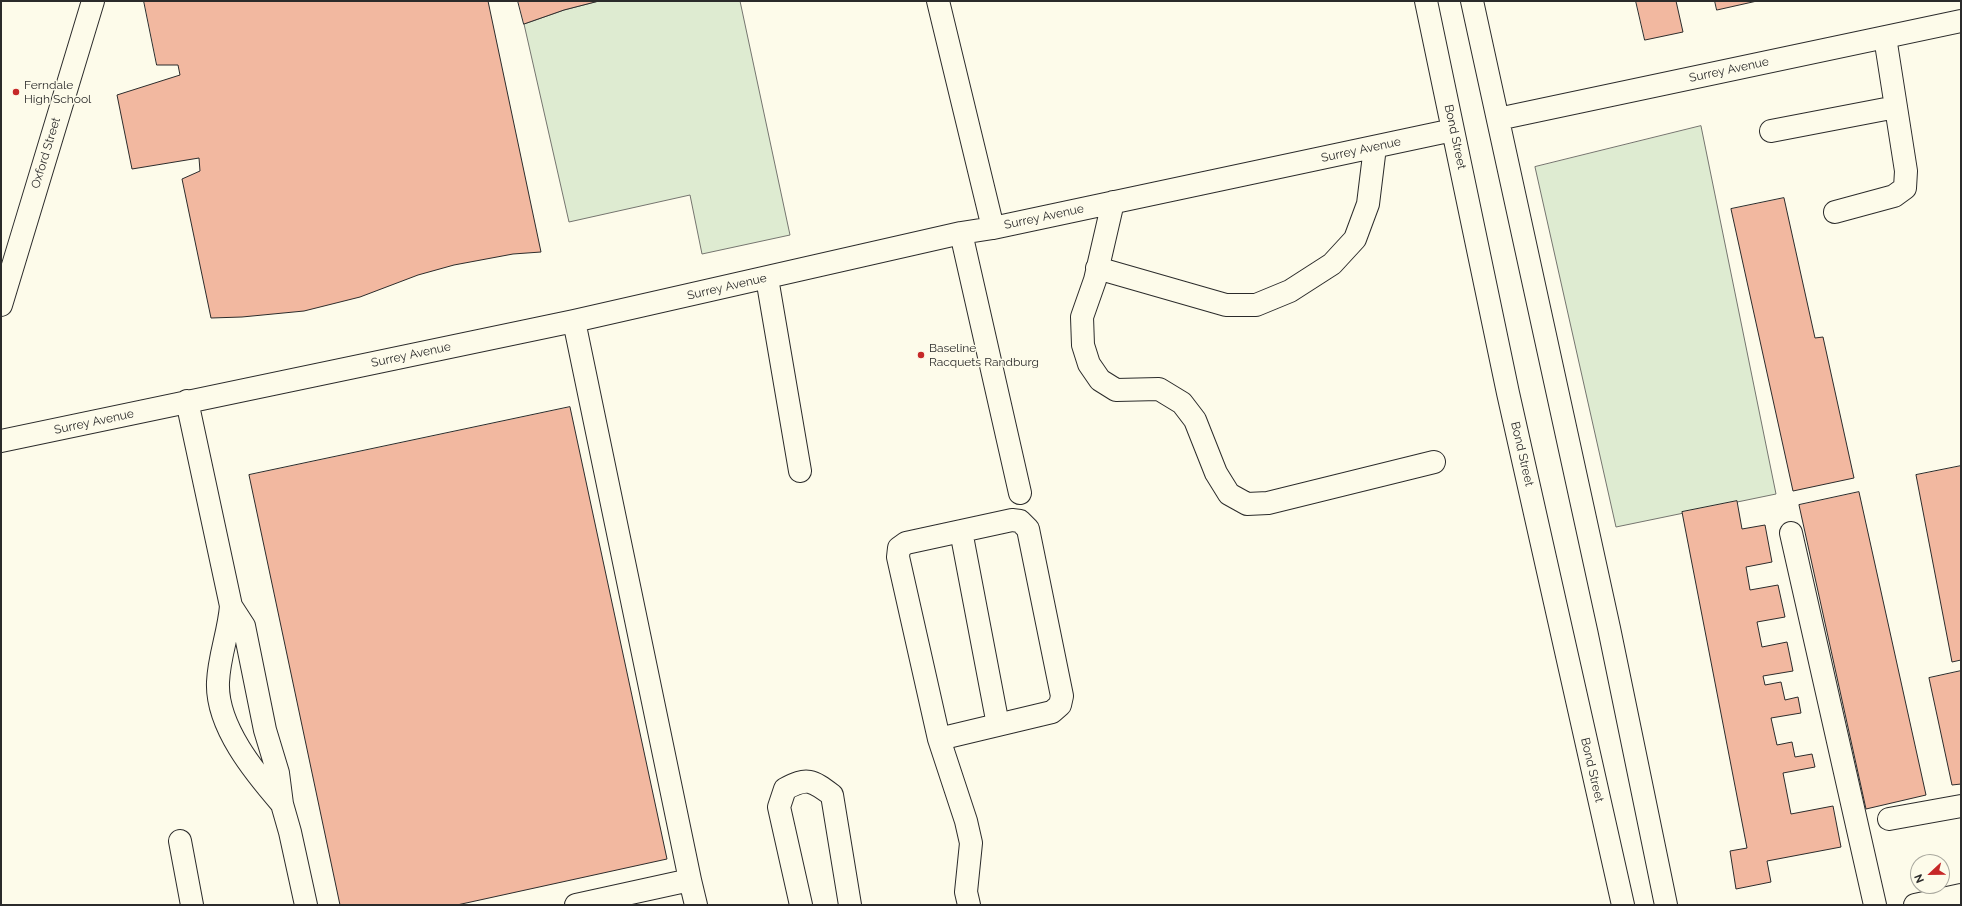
<!DOCTYPE html>
<html>
<head>
<meta charset="utf-8">
<style>
  body { margin:0 }
  #map { position:relative; width:1962px; height:906px; overflow:hidden; background:#fdfbea; font-family:Raleway,sans-serif }
  canvas { display:block }
  .frame { position:absolute; inset:0; border:2px solid #2b2b2b; pointer-events:none }
  .north { position:absolute; left:1910px; top:854px; width:40px; height:40px; box-sizing:border-box; background:#fdfbea; border:1px solid #a9a89e; border-radius:50%; rotate:248deg; font-size:11px; font-weight:700; line-height:16px; text-align:center; color:#2b2b2b }
  .north::after { content:''; display:block; margin:auto; width:14px; height:18px; background:#c62828; clip-path:polygon(50% 0,100% 100%,50% 72%,0 100%) }
</style>
</head>
<body>
<div id="map">
<canvas width="1962" height="906"></canvas>
<div class="frame"></div>
<div class="north">N</div>
</div>
<script>
const ctx = document.querySelector('canvas').getContext('2d');
ctx.lineJoin = 'round';
function fillPath(path, color) {
  ctx.fillStyle = color;
  ctx.fill(path, 'evenodd');
}
function strokePath(path, color, width, dash) {
  ctx.strokeStyle = color;
  ctx.lineWidth = width;
  ctx.lineCap = dash ? 'butt' : 'round';
  ctx.setLineDash(dash || []);
  ctx.stroke(path);
}
function drawText(font, color, halo, rows, align = 'center') {
  ctx.font = font + ' Raleway,sans-serif';
  ctx.lineWidth = 3;
  ctx.setLineDash([]);
  ctx.textBaseline = 'middle';
  ctx.strokeStyle = halo;
  ctx.fillStyle = color;
  for (const [text, x, y, turn = 0] of rows) {
    ctx.save();
    ctx.translate(x, y);
    ctx.rotate((+turn || 0) * Math.PI / 180);
    ctx.textAlign = isNaN(turn) ? turn : align;
    if (halo) ctx.strokeText(text, 0, 0);
    ctx.fillText(text, 0, 0);
    ctx.restore();
  }
}
const green = new Path2D(`
  M599 1H740L790 235 702 254 690 195 569 222 524 24 564 10Z
  M1701 126 1776 494 1616 527 1535 167Z`);
const building = new Path2D(`
  M144 1H488L541 252 513 254 454 265 418 275 360 297 304 311 242 317 211 318 182 179 200 171 199 158 132 169 117 95 180 75 178 65H157Z
  M518 1H599L564 10 524 24Z
  M1636 1H1676L1683 32 1645 40Z
  M1715 1H1757L1717 10Z
  M1784 198 1815 338 1823 337 1854 478 1793 491 1731 209Z
  M570 407 667 859 457 905H340L249 475Z
  M1961 466V660L1952 662 1916 475Z
  M1859 492 1926 795 1866 809 1799 505Z
  M1737 501 1742 529 1765 525 1772 562 1746 567 1750 590 1778 585 1785 617 1757 622 1762 647 1787 642 1793 671 1763 676 1765 685 1781 682 1785 700 1798 697 1801 713 1771 718 1777 745 1792 742 1795 757 1812 754 1815 767 1783 773 1791 814 1833 806 1841 847 1767 861 1771 882 1736 889 1730 851 1747 848 1682 512Z
  M1961 671V784L1952 785 1929 678Z`);
const minor = new Path2D(`
  M938 1 993 228
  M1426 1 1508 393 1623 905
  M1472 1 1609 628 1666 905
  M1498 119 1961 21
  M1771 131 1896 107
  M1113 202 1095 280 1082 317 1083 345 1089 364 1100 380 1116 390 1159 389 1182 403 1195 420 1216 473 1229 494 1247 504 1268 503 1434 462
  M1835 212 1894 196 1905 188 1906 171 1885 37
  M961 233 1020 493
  M1097 268 1226 305H1256L1290 291 1332 264 1355 239 1368 204 1375 147
  M767 278 800 471
  M1 305 93 1
  M574 321 690 880 576 905
  M187 401 231 606C229 632 219 656 218 682 216 726 255 773 282 804
  M1 441 574 321 961 233 993 228 1453 130
  M961 531 998 725
  M1791 533 1875 905
  M231 606 244 626 265 730 278 773 282 804 290 832 306 905
  M939 739 1052 712 1060 705 1062 696 1028 529 1020 521 1012 520 906 543 899 548 898 557 939 739 966 821 971 843 966 892 969 905
  M1889 819 1961 806
  M180 841 192 905
  M690 880 696 905
  M801 905 779 807 785 789C807 777 812 780 832 795L850 905
  M1915 905 1961 895`);
const markers = [
  [16,92,4,"#c62828"],
  [921,355,4,"#c62828"]
];
const streetNames = [
  ["Surrey Avenue",1729,70,-12],
  ["Bond Street",1455,137,78],
  ["Surrey Avenue",1361,150,-12],
  ["Oxford Street",46,153,-73],
  ["Surrey Avenue",1044,217,-12],
  ["Surrey Avenue",727,287,-13],
  ["Surrey Avenue",411,355,-12],
  ["Surrey Avenue",94,422,-12],
  ["Bond Street",1522,454,77],
  ["Bond Street",1592,770,77]
];
const poiNames = [
  ["Ferndale",24,85],
  ["High School",24,99],
  ["Baseline",929,348],
  ["Racquets Randburg",929,362]
];
fillPath(green, '#deebd1');
strokePath(green, '#74746e', 1);
fillPath(building, '#f2b8a0');
strokePath(building, '#2b2b2b', 1);
strokePath(minor, '#2b2b2b', 24);
strokePath(minor, '#fdfbea', 22);
for (const [x, y, r, color] of markers) {
  const dot = new Path2D();
  dot.arc(x, y, r, 0, 2 * Math.PI);
  ctx.fillStyle = color;
  ctx.fill(dot);
  strokePath(dot, '#fdfbea', 1.5);
}
drawText('12px', '#2b2b2b', '#fdfbea', streetNames);
drawText('12px', '#2b2b2b', '#fdfbea', poiNames, 'left');
</script>
</body>
</html>
